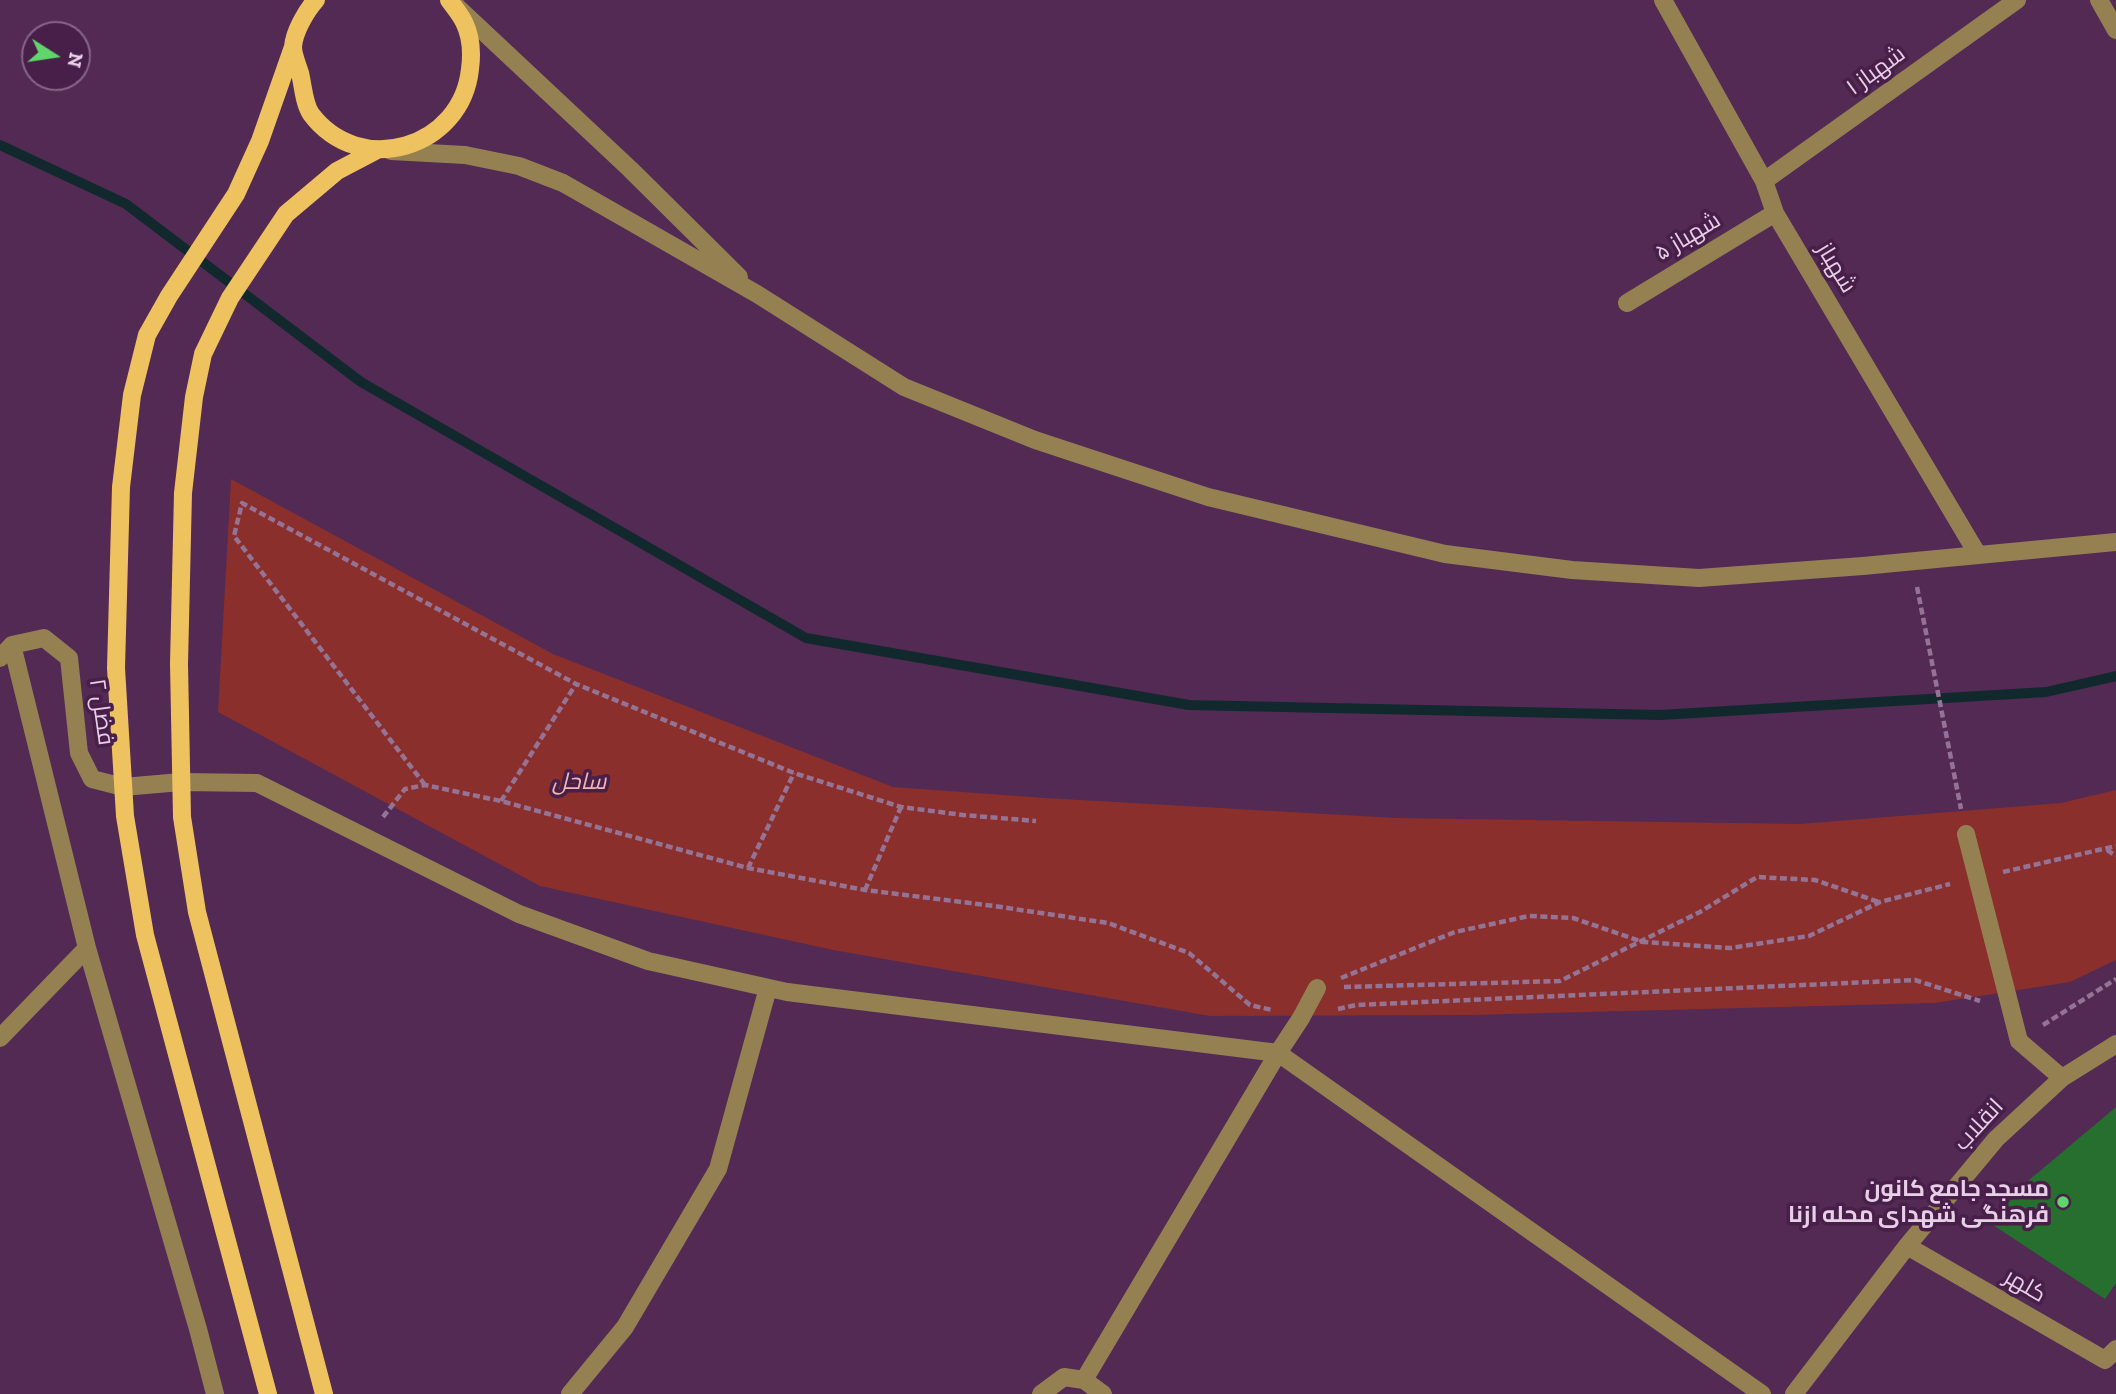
<!DOCTYPE html>
<html>
<head>
<meta charset="utf-8">
<style>
  body { margin:0 }
  #map { position:relative; width:2116px; height:1394px; overflow:hidden; background:#522a54; font-family:"Zilla Slab",serif }
  canvas { display:block }
  .north { position:absolute; left:21px; top:21px; width:70px; height:70px; box-sizing:border-box; background:#471f49; border:2px solid #876589; border-radius:50%; rotate:102deg; font-size:19px; font-weight:700; line-height:28px; text-align:center; color:#e8cfe8 }
  .north::after { content:''; display:block; margin:auto; width:24px; height:32px; background:#5fd56b; clip-path:polygon(50% 0,100% 100%,50% 72%,0 100%) }
</style>
</head>
<body>
<div id="map">
<canvas width="2116" height="1394"></canvas>
<div class="north">N</div>
</div>
<script>
const ctx = document.querySelector('canvas').getContext('2d');
ctx.lineJoin = 'round';
function fillPath(path, color) {
  ctx.fillStyle = color;
  ctx.fill(path, 'evenodd');
}
function strokePath(path, color, width, dash) {
  ctx.strokeStyle = color;
  ctx.lineWidth = width;
  ctx.lineCap = dash ? 'butt' : 'round';
  ctx.setLineDash(dash || []);
  ctx.stroke(path);
}
function drawText(font, color, halo, rows, align = 'center') {
  ctx.font = font + ' "Zilla Slab",Cairo,serif';
  ctx.lineWidth = 7;
  ctx.setLineDash([]);
  ctx.textBaseline = 'middle';
  ctx.strokeStyle = halo;
  ctx.fillStyle = color;
  for (const [text, x, y, turn = 0] of rows) {
    ctx.save();
    ctx.translate(x, y);
    ctx.rotate((+turn || 0) * Math.PI / 180);
    ctx.textAlign = isNaN(turn) ? turn : align;
    if (halo) ctx.strokeText(text, 0, 0);
    ctx.fillText(text, 0, 0);
    ctx.restore();
  }
}
const green = new Path2D(`
  M231 479 553 654 893 787 1045 798 1396 818 1800 824 2061 803 2116 790V960L2070 982 1935 1003 1472 1015 1210 1016 833 950 540 886 218 712Z`);
const stream = new Path2D(`
  M0 145 126 204 361 382 806 638 1189 705 1660 715 2046 692 2116 676`);
const building = new Path2D(`
  M2116 1107V1283L2105 1299 1990 1223 2028 1181Z`);
const path = new Path2D(`
  M1917 587 1961 809
  M425 785 234 536 242 503 576 684 794 773 901 807 963 815 1036 821
  M501 801 576 684
  M383 817 405 789 425 785 501 801 748 868 865 890 994 906 1108 923 1189 953 1250 1005 1272 1010
  M2107 850 2116 856
  M748 868 794 773
  M2003 872 2116 846
  M865 890 901 807
  M1341 978 1455 932 1529 916 1573 918 1643 942 1730 948 1809 936 1880 902 1950 884
  M1344 987 1560 981 1700 912 1757 877 1815 880 1879 902
  M1338 1009 1356 1005 1915 980 1980 1001
  M2043 1025 2116 979`);
const minor = new Path2D(`
  M1663 0 1764 181 1775 213 1978 555
  M2099 0 2116 30
  M456 6 630 169 739 277
  M391 151 465 155 519 166 563 183 757 294 904 387 1035 440 1208 497 1445 554 1572 570 1699 578 1863 566 2116 542
  M1764 181 2017 0
  M1627 303 1775 213
  M12 645 87 948 198 1329 215 1394
  M0 658 12 645 44 638 69 658 79 753 92 779 123 787 181 782 257 783 519 914 648 961 787 992 1278 1053 1762 1394
  M1966 834 2019 1041 2062 1078
  M0 1038 87 948
  M1907 1246 2105 1360 2116 1349
  M1084 1380 1278 1053 1301 1018 1317 988
  M570 1394 625 1327 718 1169 768 988
  M1041 1394 1064 1377 1084 1380 1103 1394
  M1794 1394 1907 1246 1996 1139 2062 1078 2116 1044`);
const major = new Path2D(`
  M316 0C306 11 294 32 293 47 293 55 298 66 300 73 303 85 304 104 311 114 360 179 462 148 470 69 472 54 471 36 464 22 460 14 454 7 449 0
  M268 1394 145 935 125 816 116 668 121 487 132 395 147 335 169 296 236 194 260 141 293 47
  M324 1394 197 912 182 817 179 664 183 493 194 397 203 354 230 298 286 214 337 171 377 150`);
const markers = [
  [2063,1202,7,"#5fd56b"]
];
const streetNames = [
  ["شهباز ۱",1876,71,-36],
  ["شهباز ۵",1688,237,-31],
  ["شهباز",1836,268,59],
  ["فضل ۲",101,712,82],
  ["انقلاب",1979,1125,-47],
  ["کلهر",2025,1286,30]
];
const parkNames = [
  ["ساحل",579,782]
];
const poiNames = [
  ["مسجد جامع کانون",2049,1189],
  ["فرهنگی شهدای محله ازنا",2049,1215]
];
fillPath(green, '#8a2f2c');
strokePath(stream, '#11292c', 10);
fillPath(building, '#266f2f');
strokePath(path, '#947395', 4.5, [7, 3.5]);
strokePath(minor, '#958052', 18);
strokePath(major, '#eec25e', 18);
for (const [x, y, r, color] of markers) {
  const dot = new Path2D();
  dot.arc(x, y, r, 0, 2 * Math.PI);
  ctx.fillStyle = color;
  ctx.fill(dot);
  strokePath(dot, '#471f49', 2.5);
}
drawText('23px', '#e8cfe8', '#471f49', streetNames);
drawText('italic 23px', '#f3b5af', '#471f49', parkNames);
drawText('bold 23px', '#e8cfe8', '#471f49', poiNames, 'right');
</script>
</body>
</html>
